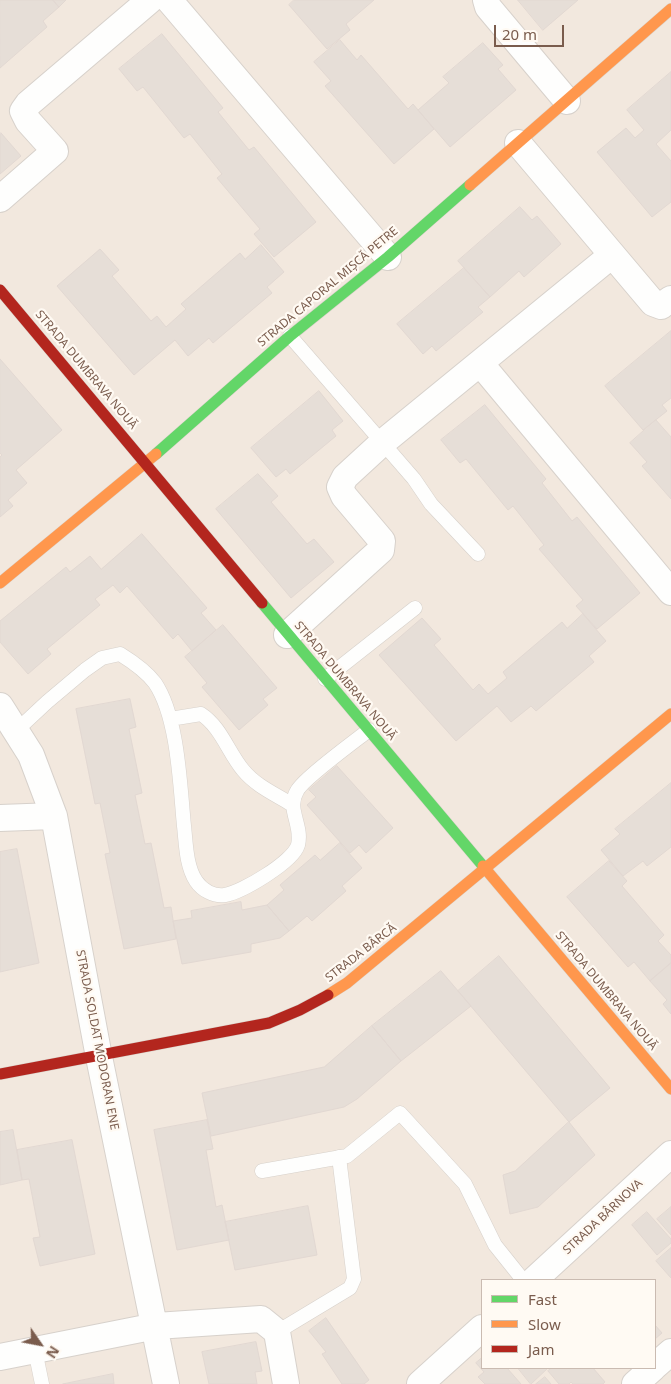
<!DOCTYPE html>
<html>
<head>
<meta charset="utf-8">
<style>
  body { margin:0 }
  #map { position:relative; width:671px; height:1384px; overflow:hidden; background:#f9f5f0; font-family:"Noto Sans",sans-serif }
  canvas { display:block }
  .legend { position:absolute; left:481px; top:1279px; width:175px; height:90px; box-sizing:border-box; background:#fffaf3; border:1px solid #cabbb1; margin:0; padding:6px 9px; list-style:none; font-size:15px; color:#7a5c4d }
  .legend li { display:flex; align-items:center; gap:10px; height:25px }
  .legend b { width:25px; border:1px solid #cabbb1 }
  .north { position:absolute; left:15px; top:1319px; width:50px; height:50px; -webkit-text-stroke:4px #fffaf3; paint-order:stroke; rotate:123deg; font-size:14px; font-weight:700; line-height:20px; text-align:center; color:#7a5c4d }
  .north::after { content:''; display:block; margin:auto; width:18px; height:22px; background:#7a5c4d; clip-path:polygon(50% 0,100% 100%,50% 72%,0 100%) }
  .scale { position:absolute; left:494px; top:25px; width:70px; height:22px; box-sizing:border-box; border:2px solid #7a5c4d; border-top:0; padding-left:6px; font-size:15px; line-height:18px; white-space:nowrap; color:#7a5c4d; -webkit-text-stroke:4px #fffaf3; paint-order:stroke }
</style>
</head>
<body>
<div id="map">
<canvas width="671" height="1384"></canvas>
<ul class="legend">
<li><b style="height:6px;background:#63d668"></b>Fast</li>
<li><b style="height:6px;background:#ff974d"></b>Slow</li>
<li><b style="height:6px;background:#b3261e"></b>Jam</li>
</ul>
<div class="north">N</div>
<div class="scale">20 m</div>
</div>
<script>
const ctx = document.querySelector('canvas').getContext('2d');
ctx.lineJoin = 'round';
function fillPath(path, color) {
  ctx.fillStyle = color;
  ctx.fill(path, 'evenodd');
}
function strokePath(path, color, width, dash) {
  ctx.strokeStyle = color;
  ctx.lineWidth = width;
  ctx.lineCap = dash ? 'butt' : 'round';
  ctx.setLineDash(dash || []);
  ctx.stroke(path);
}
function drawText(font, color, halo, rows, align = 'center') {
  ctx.font = font + ' "Noto Sans",sans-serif';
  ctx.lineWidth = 4.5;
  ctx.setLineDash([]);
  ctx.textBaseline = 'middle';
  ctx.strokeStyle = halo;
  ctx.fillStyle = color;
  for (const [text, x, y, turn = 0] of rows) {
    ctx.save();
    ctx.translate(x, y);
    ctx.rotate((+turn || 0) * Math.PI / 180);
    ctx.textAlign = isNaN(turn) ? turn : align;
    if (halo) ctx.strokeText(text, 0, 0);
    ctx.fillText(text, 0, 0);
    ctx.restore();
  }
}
const residential = new Path2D(`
  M0 0H671V1384H0ZM482 1280H655V1368H482Z`);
const building = new Path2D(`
  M0 0H53L59 7 43 21 47 27 0 68Z
  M53 0H66L59 7Z
  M294 0H374L346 24 350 30 327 49 289 5Z
  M518 0H578L543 30Z
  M162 34 223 108 218 112 249 150 254 147 316 222 274 257 254 234 260 229 217 178 222 174 190 134 184 138 143 87 137 91 119 69Z
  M340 40 357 60 361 55 408 109 413 104 434 129 394 164 325 86 331 81 314 62Z
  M483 43 503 65 498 69 516 90 450 147 418 110 449 83 443 77Z
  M671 72V130L656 144 671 161V202L652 217 597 152 626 128 635 138 644 130 627 110Z
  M1 133 21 156 0 174V134Z
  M520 207 532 220 537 216 561 244 524 277 519 271 490 297 458 261Z
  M261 245 284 272 267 287 272 293 213 343 209 338 188 356 175 340 134 375 57 286 100 249 119 270 112 276 151 321 157 316 166 327 186 309 181 304 240 253 245 259Z
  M464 268 490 297 478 307 483 312 436 351 432 346 423 354 397 324Z
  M671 331V398L662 405 667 411 643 430 605 386Z
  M0 359 62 430 16 470 27 483 8 500 13 506 0 517V457L2 455 0 453Z
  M319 391 343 421 332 430 336 436 290 474 286 469 276 477 251 448Z
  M485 405 546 479 542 483 572 521 577 517 640 593 597 629 576 606 583 600 539 549 544 545 513 506 508 510 466 459 460 463 441 440Z
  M656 420 671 437V499L642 466 647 462 630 443Z
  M258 474 278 496 271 502 307 544 314 539 334 562 291 598 216 509Z
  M142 534 207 608 201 613 216 630 192 651 178 634 173 639 127 586 120 593 113 585 95 599 100 605 47 649 51 654 28 674 0 642V621L66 567 70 572 90 556 101 569Z
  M583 614 606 641 589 656 594 662 536 711 531 706 511 722 497 706 456 741 379 655 422 618 441 639 434 645 473 690 479 684 488 694 507 678 503 672 562 622 567 628Z
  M223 625 277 688 263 699 268 705 239 730 202 687 207 683 185 657Z
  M130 699 136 727 129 729 142 793 135 795 145 844 151 843 164 908 171 907 176 939 124 949 105 854 110 853 100 803 95 804 76 709Z
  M337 766 393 828 366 853 359 845 350 853 307 805 316 797 309 790Z
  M671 783V847L647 866 643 861 623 876 601 850 620 834 615 829Z
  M340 843 362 868 342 886 346 891 312 921 307 916 289 931 267 905 284 890 280 885 315 855 320 860Z
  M17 849 39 963 0 972V852Z
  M609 861 627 881 622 886 664 935 658 941 671 955V963L650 981 634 962 628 967 567 897Z
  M241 902 242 910 267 905 289 931 280 938 251 944V952L182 964 173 921 192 918 191 911Z
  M499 956 610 1088 569 1122 458 991Z
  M671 963V1014L663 1004 667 1000 650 981Z
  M441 971 471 1006 401 1061 372 1026Z
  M372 1026 401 1061 357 1099 344 1107 211 1136 202 1093 324 1067Z
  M207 1120 213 1149 206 1150 216 1207 222 1205 229 1240 177 1250 154 1130Z
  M569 1122 595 1155 538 1207 510 1214 503 1175 515 1171Z
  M13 1130 22 1180 0 1185V1132Z
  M72 1140 95 1254 40 1266 33 1238 40 1237 29 1179 22 1180 17 1150Z
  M308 1206 317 1255 235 1270 225 1222Z
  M671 1207V1235L657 1219Z
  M647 1212 671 1239V1243L657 1255 632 1225Z
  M671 1248V1278L656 1261Z
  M326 1318 369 1380 364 1384H342L322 1354 326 1352 309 1331Z
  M655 1325 662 1333 655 1339Z
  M256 1342 262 1371 255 1372 257 1384H209L202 1352Z
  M482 1358V1368H507L521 1384H485L478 1377 484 1372 476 1363Z
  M518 1368H548L531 1384Z
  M552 1368H593L605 1382 603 1384H573L571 1382 569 1384H559L548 1371Z
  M113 1374 114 1384H63Z
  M545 1377 551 1384H536Z`);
const lane = new Path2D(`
  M290 336 414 479 431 504 478 554
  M325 679 415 608
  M170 719 201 714C221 727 228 752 243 770 256 786 275 794 291 804
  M17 730 47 702 85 670 102 658 120 654C133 662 146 671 155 683 178 717 180 785 184 826 186 843 186 866 196 881 202 890 214 897 225 895 242 892 293 862 298 845 303 825 286 809 297 791 303 779 355 741 369 730
  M262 1171 347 1156 400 1113 465 1184 495 1245 523 1280
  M277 1332 350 1288 354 1279 339 1157
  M35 1350 42 1384`);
const street = new Path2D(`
  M169 0 388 257
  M486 0 488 7 567 101
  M518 143 653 303 661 306 671 299
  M0 199 55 151 28 121 23 111 28 104 150 0
  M480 363 671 592
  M287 635 381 550 382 541 344 496 340 487 345 477 382 443 612 255
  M0 706 31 755 54 816 99 1057 166 1384
  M0 818 54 816
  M534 1280 671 1154
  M0 1357 156 1326 261 1319 277 1332 286 1384
  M655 1366 671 1352
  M420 1384 482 1328
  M635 1384 653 1368`);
const fast = new Path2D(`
  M156 454 290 336 388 257 470 185
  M262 603 483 866`);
const slow = new Path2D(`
  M470 185 671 9
  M0 583 156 454
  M483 866 671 1089
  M328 995 347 983 671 714`);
const jam = new Path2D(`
  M0 290 262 603
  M0 1074 269 1023 300 1010 328 995`);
const streetNames = [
  ["STRADA CAPORAL MIȘCĂ PETRE",328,287,-40],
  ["STRADA DUMBRAVA NOUĂ",86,370,50],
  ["STRADA DUMBRAVA NOUĂ",345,681,50],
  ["STRADA BÂRCĂ",361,953,-38],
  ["STRADA DUMBRAVA NOUĂ",606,991,50],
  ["STRADA SOLDAT MODORAN ENE",97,1040,79],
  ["STRADA BÂRNOVA",603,1217,-43]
];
fillPath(residential, '#f2e8de');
fillPath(building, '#e6ded7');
strokePath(building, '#e2d8d2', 1);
strokePath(lane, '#d7d1cb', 15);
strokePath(street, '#d7d1cb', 28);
strokePath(fast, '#d9d2cb', 12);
strokePath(slow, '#d9d2cb', 12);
strokePath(jam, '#d9d2cb', 12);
strokePath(lane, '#fefefd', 14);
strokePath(street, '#fefefd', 26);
strokePath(fast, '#63d668', 11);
strokePath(slow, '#ff974d', 11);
strokePath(jam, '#b3261e', 11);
drawText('12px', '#7a5c4d', '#fffaf3', streetNames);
</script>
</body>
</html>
